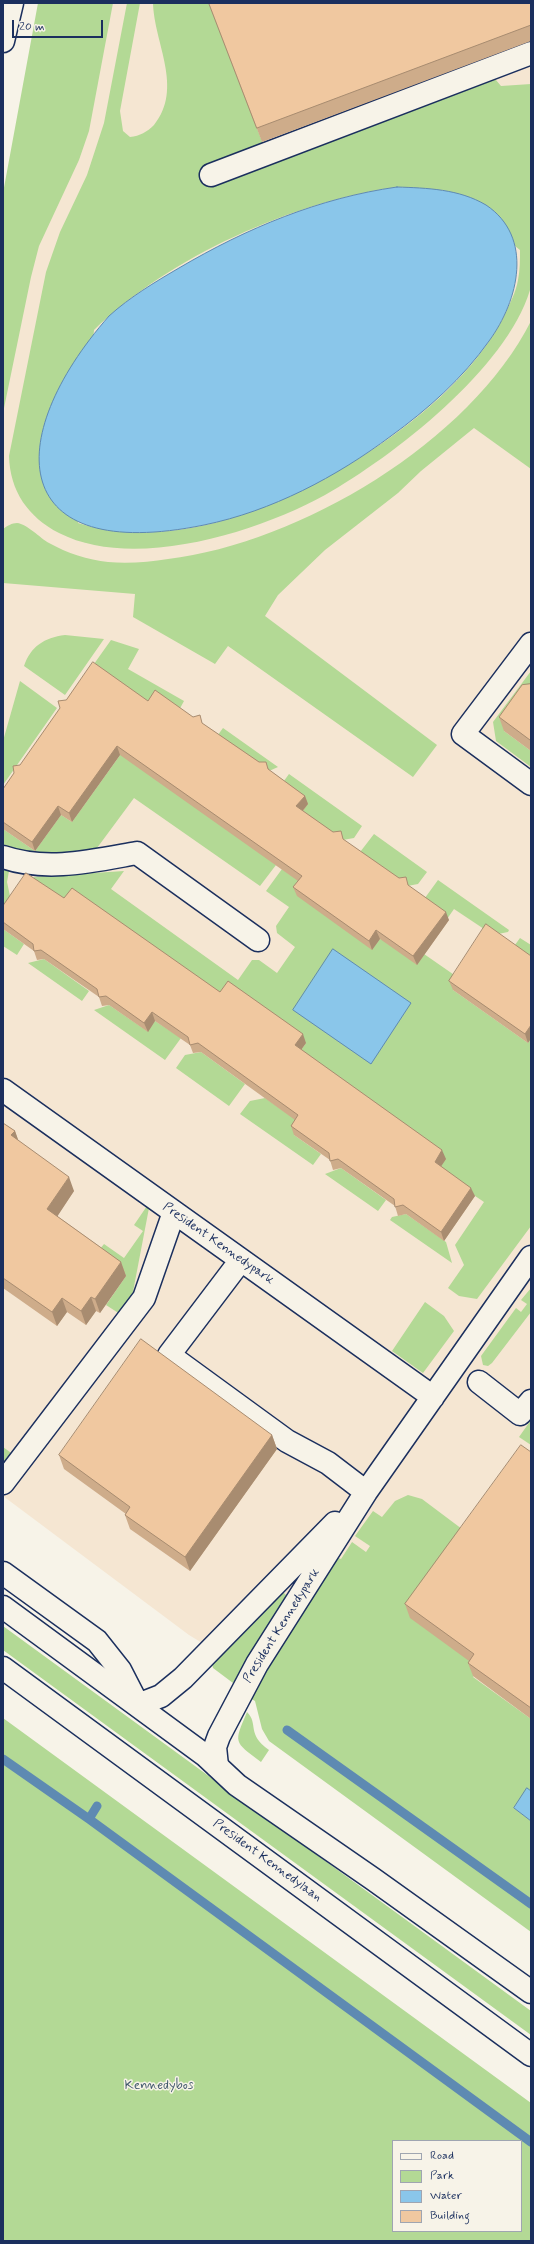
<!DOCTYPE html>
<html>
<head>
<meta charset="utf-8">
<style>
  body { margin:0 }
  #map { position:relative; width:534px; height:2244px; overflow:hidden; background:#f7f3e8; font-family:Mynerve,sans-serif }
  canvas { display:block }
  .frame { position:absolute; inset:0; border:4px solid #1b2f5e; pointer-events:none }
  .legend { position:absolute; left:392px; top:2140px; width:130px; height:92px; box-sizing:border-box; background:#f7f3e8; border:1px solid #9fa5b1; margin:0; padding:5px 7px; list-style:none; font-size:12px; color:#1b2f5e }
  .legend li { display:flex; align-items:center; gap:8px; height:20px }
  .legend b { width:20px; border:1px solid #9fa5b1 }
  .scale { position:absolute; left:12px; top:20px; width:91px; height:18px; box-sizing:border-box; border:2px solid #1b2f5e; border-top:0; padding-left:5px; font-size:12px; line-height:14px; white-space:nowrap; color:#1b2f5e; -webkit-text-stroke:3px #f7f3e8; paint-order:stroke }
</style>
</head>
<body>
<div id="map">
<canvas width="534" height="2244"></canvas>
<div class="frame"></div>
<ul class="legend">
<li><b style="height:5px;background:#f7f3e8"></b>Road</li>
<li><b style="height:11px;background:#b3d995"></b>Park</li>
<li><b style="height:11px;background:#8ac6ea"></b>Water</li>
<li><b style="height:11px;background:#f0c8a0"></b>Building</li>
</ul>
<div class="scale">20 m</div>
</div>
<script>
const ctx = document.querySelector('canvas').getContext('2d');
ctx.lineJoin = 'round';
function fillPath(path, color) {
  ctx.fillStyle = color;
  ctx.fill(path, 'evenodd');
}
function strokePath(path, color, width, dash) {
  ctx.strokeStyle = color;
  ctx.lineWidth = width;
  ctx.lineCap = dash ? 'butt' : 'round';
  ctx.setLineDash(dash || []);
  ctx.stroke(path);
}
function drawText(font, color, halo, rows, align = 'center') {
  ctx.font = font + ' Mynerve,sans-serif';
  ctx.lineWidth = 3;
  ctx.setLineDash([]);
  ctx.textBaseline = 'middle';
  ctx.strokeStyle = halo;
  ctx.fillStyle = color;
  for (const [text, x, y, turn = 0] of rows) {
    ctx.save();
    ctx.translate(x, y);
    ctx.rotate((+turn || 0) * Math.PI / 180);
    ctx.textAlign = isNaN(turn) ? turn : align;
    if (halo) ctx.strokeText(text, 0, 0);
    ctx.fillText(text, 0, 0);
    ctx.restore();
  }
}
const built = new Path2D(`
  M62 3H531V1869L275 1687 189 1635 3 1496V348Z`);
const green = new Path2D(`
  M38 3H113L89 131 79 160 39 246 31 277 3 413V193Z
  M127 3H140L120 111 123 131 130 137C140 136 147 132 154 125 184 88 154 43 153 3H209L263 144 480 61 501 86 531 84C531 135 531 186 531 238 531 252 534 277 530 290 506 369 394 456 325 495 256 533 133 571 59 533 28 517 10 491 9 456L46 272 60 232 87 175 104 123ZM397 187 447 191 520 250C520 260 520 270 518 280 516 292 510 303 505 314 459 409 318 495 218 522 173 534 123 537 78 523L94 330C169 257 294 201 397 187Z
  M531 321V469L474 428 421 471 398 493 325 550 278 595 265 616 437 745 413 777 228 646 215 664 133 617 135 594 3 583V529C7 526 12 523 17 523 27 524 40 538 49 543 67 553 88 560 108 562 128 564 149 562 168 559 300 543 470 442 531 321Z
  M65 635 104 639 65 695 24 666C31 646 44 638 65 635Z
  M111 640 139 649 128 669 184 701 178 712 153 706 94 664Z
  M531 671V699L504 731 531 751V767L496 741 493 722Z
  M20 681 57 708 3 785V741Z
  M223 728 278 767 269 771 215 739Z
  M128 744 276 848 268 859 276 865 260 886 134 798 97 848C67 854 31 860 3 844V829L35 851 61 815 72 822Z
  M289 774 362 826 354 838 337 841 299 815 281 785Z
  M374 834 427 872 418 884 402 887 357 856Z
  M3 869 9 871 7 882 10 896 3 917Z
  M282 869 305 885 372 949 380 939 424 954 460 979 453 990 528 1043 531 1039V1226L477 1299 459 1296 448 1288 464 1265 455 1245 484 1202 438 1171 445 1159 298 1054 306 1043 223 1001 67 908 33 877 124 871 111 889 238 980 252 960H259L277 973 295 947 277 933 276 926 289 907 266 891Z
  M438 880 509 930 508 932 493 935 454 909 447 919 422 902Z
  M3 929 24 944 17 955 3 946Z
  M520 938 531 945V962L512 949Z
  M44 959 89 991 82 1001 28 963Z
  M109 1005 147 1031 155 1021 181 1038 165 1060 94 1010Z
  M201 1052 245 1084 229 1106 176 1068 185 1055Z
  M265 1098 302 1124 294 1135 321 1154 313 1165 240 1114 250 1101Z
  M341 1168 386 1200 378 1211 325 1174Z
  M147 1206 149 1208 132 1297 120 1314 106 1305 126 1276 96 1254 104 1244 124 1258 143 1231 134 1225Z
  M406 1214 446 1242 452 1263 390 1220 392 1217Z
  M531 1288V1312L492 1363 488 1366 483 1365 481 1356 516 1308 521 1312 527 1304 521 1300Z
  M425 1302 444 1316 454 1331 423 1373 392 1351Z
  M531 1420V1445L519 1437Z
  M3 1447 14 1455 3 1469Z
  M408 1495 422 1499 470 1535 479 1668 473 1677 531 1719V1791L528 1789 514 1808 531 1821V1932L269 1741 262 1729 255 1701 250 1698 336 1557 341 1559 352 1542 366 1552 370 1546 355 1536 373 1511 382 1517 395 1501Z
  M282 1591 288 1597 233 1683 213 1668 212 1664 274 1593Z
  M3 1626 531 2011V2035L3 1650Z
  M247 1712C259 1724 246 1734 269 1750L261 1762C233 1741 234 1743 247 1712Z
  M3 1718 531 2103V2241H3ZM393 2141H521V2231H393Z`);
const water = new Path2D(`
  M397 187C427 188 459 189 486 205 534 237 519 300 489 341 463 378 427 410 391 436 336 477 272 511 204 525 9 565 0 440 109 316 130 297 155 282 179 268 247 228 319 198 397 187Z
  M333 949 411 1003 371 1064 293 1010Z
  M527 1788 531 1791V1821L514 1808Z`);
const stream = new Path2D(`
  M287 1730 531 1904
  M3 1759 89 1819 531 2142
  M89 1819 97 1806`);
const minor = new Path2D(`
  M211 175 531 53
  M531 644 463 734 531 784
  M3 857C47 872 92 861 137 853L258 940
  M3 1090 433 1397
  M241 1260 169 1355 287 1441 328 1463 366 1492
  M479 1382 520 1414 531 1401
  M3 1483 144 1298 174 1212
  M3 1573 97 1641 120 1670 138 1705 161 1696 183 1678 335 1523
  M217 1766 215 1747 219 1736 257 1664 366 1492 531 1257`);
const major = new Path2D(`
  M3 41 12 3
  M3 1607 206 1756 237 1785 373 1879 531 1992
  M3 1668 531 2055`);
const wall = new Path2D(`
  M209 3H531V41L262 142Z
  M531 684V751L504 731 499 717Z
  M148 701 203 724 259 762H266L269 770 305 796 308 804 303 811 409 886 449 920 417 965 380 939 372 950 297 896 293 887 298 881 120 755 72 822 61 815 35 851 3 829V789L20 765Z
  M64 898 306 1043 301 1050 446 1159 441 1166 475 1196 444 1241 406 1214 398 1216 395 1206 341 1168 333 1170 330 1160 294 1135 291 1126 295 1120 201 1052 193 1053 190 1045 155 1021 148 1032 109 1005 102 1006 99 997 44 959 37 960 34 951 3 929V906Z
  M531 956 528 1043 453 990 449 981Z
  M3 1123 15 1131 18 1140 74 1191 57 1216 121 1262 126 1276 100 1313 96 1311 86 1325 67 1312 57 1326 3 1288Z
  M272 1435 277 1449 190 1571 130 1529 125 1515 126 1514 64 1469 59 1455Z
  M531 1452V1719L473 1676 468 1663 469 1661 410 1618 405 1604Z`);
const shadedWall = new Path2D(`
  M117 746 120 755 72 822 69 813Z
  M305 796 308 804 299 815 296 806Z
  M58 806 61 815 35 851 32 842Z
  M446 912 449 920 417 965 413 956Z
  M376 930 380 939 372 950 369 941Z
  M152 1012 155 1021 148 1032 144 1023Z
  M531 1025V1039L528 1043 525 1034Z
  M303 1034 306 1043 298 1054 295 1045Z
  M15 1131 20 1145 11 1135Z
  M442 1150 446 1159 438 1171 435 1162Z
  M69 1177 74 1191 53 1223 47 1209Z
  M471 1188 475 1196 444 1241 441 1232Z
  M121 1262 126 1276 100 1313 95 1299Z
  M91 1297 96 1311 86 1325 81 1311Z
  M62 1298 67 1312 57 1326 52 1312Z
  M272 1435 277 1449 190 1571 185 1557Z`);
const building = new Path2D(`
  M209 3H531V25L257 128Z
  M93 662 148 701 155 690 193 717 200 715 202 723 259 762H266L268 769 305 796 296 806 333 832 341 831 343 839 399 878 406 877 408 885 446 912 413 956 376 930 369 941 293 887 302 876 117 746 69 813 58 806 32 842 3 822V789L14 773 13 766 20 765 60 708 58 701 66 700Z
  M531 684V740H530L499 717 522 685Z
  M26 873 64 898 72 888 220 992 228 981 303 1034 295 1045 442 1150 435 1162 471 1188 441 1232 403 1205 395 1207 394 1199 338 1159 330 1161 329 1153 291 1126 298 1115 198 1043 190 1045 188 1037 152 1012 144 1023 106 996 99 997 97 989 41 950 34 951 33 944 3 922V906Z
  M486 924 531 956V1025L525 1034 449 981Z
  M3 1123 15 1131 11 1135 69 1177 47 1209 121 1262 95 1299 91 1297 81 1311 62 1298 52 1312 3 1278Z
  M141 1339 272 1435 185 1557 125 1515 130 1507 59 1455Z
  M521 1445 531 1452V1708L468 1663 474 1654 405 1604Z`);
const streetNames = [
  ["President Kennedypark",218,1244,35],
  ["President Kennedypark",282,1626,-58],
  ["President Kennedylaan",267,1861,36]
];
const parkNames = [
  ["Kennedybos",159,2086]
];
fillPath(built, '#f5e6d2');
fillPath(green, '#b3d995');
fillPath(water, '#8ac6ea');
strokePath(water, '#5e8ab2', 1);
strokePath(stream, '#5e8ab2', 9);
strokePath(minor, '#1b2f5e', 25);
strokePath(major, '#1b2f5e', 25);
strokePath(minor, '#f7f3e8', 22);
strokePath(major, '#f7f3e8', 22);
fillPath(wall, '#ceac8a');
fillPath(shadedWall, '#a88c70');
fillPath(building, '#f0c8a0');
strokePath(building, '#a88c70', 1);
drawText('13px', '#1b2f5e', '#f7f3e8', streetNames);
drawText('13px', '#415a6c', '#f7f3e8', parkNames);
</script>
</body>
</html>
